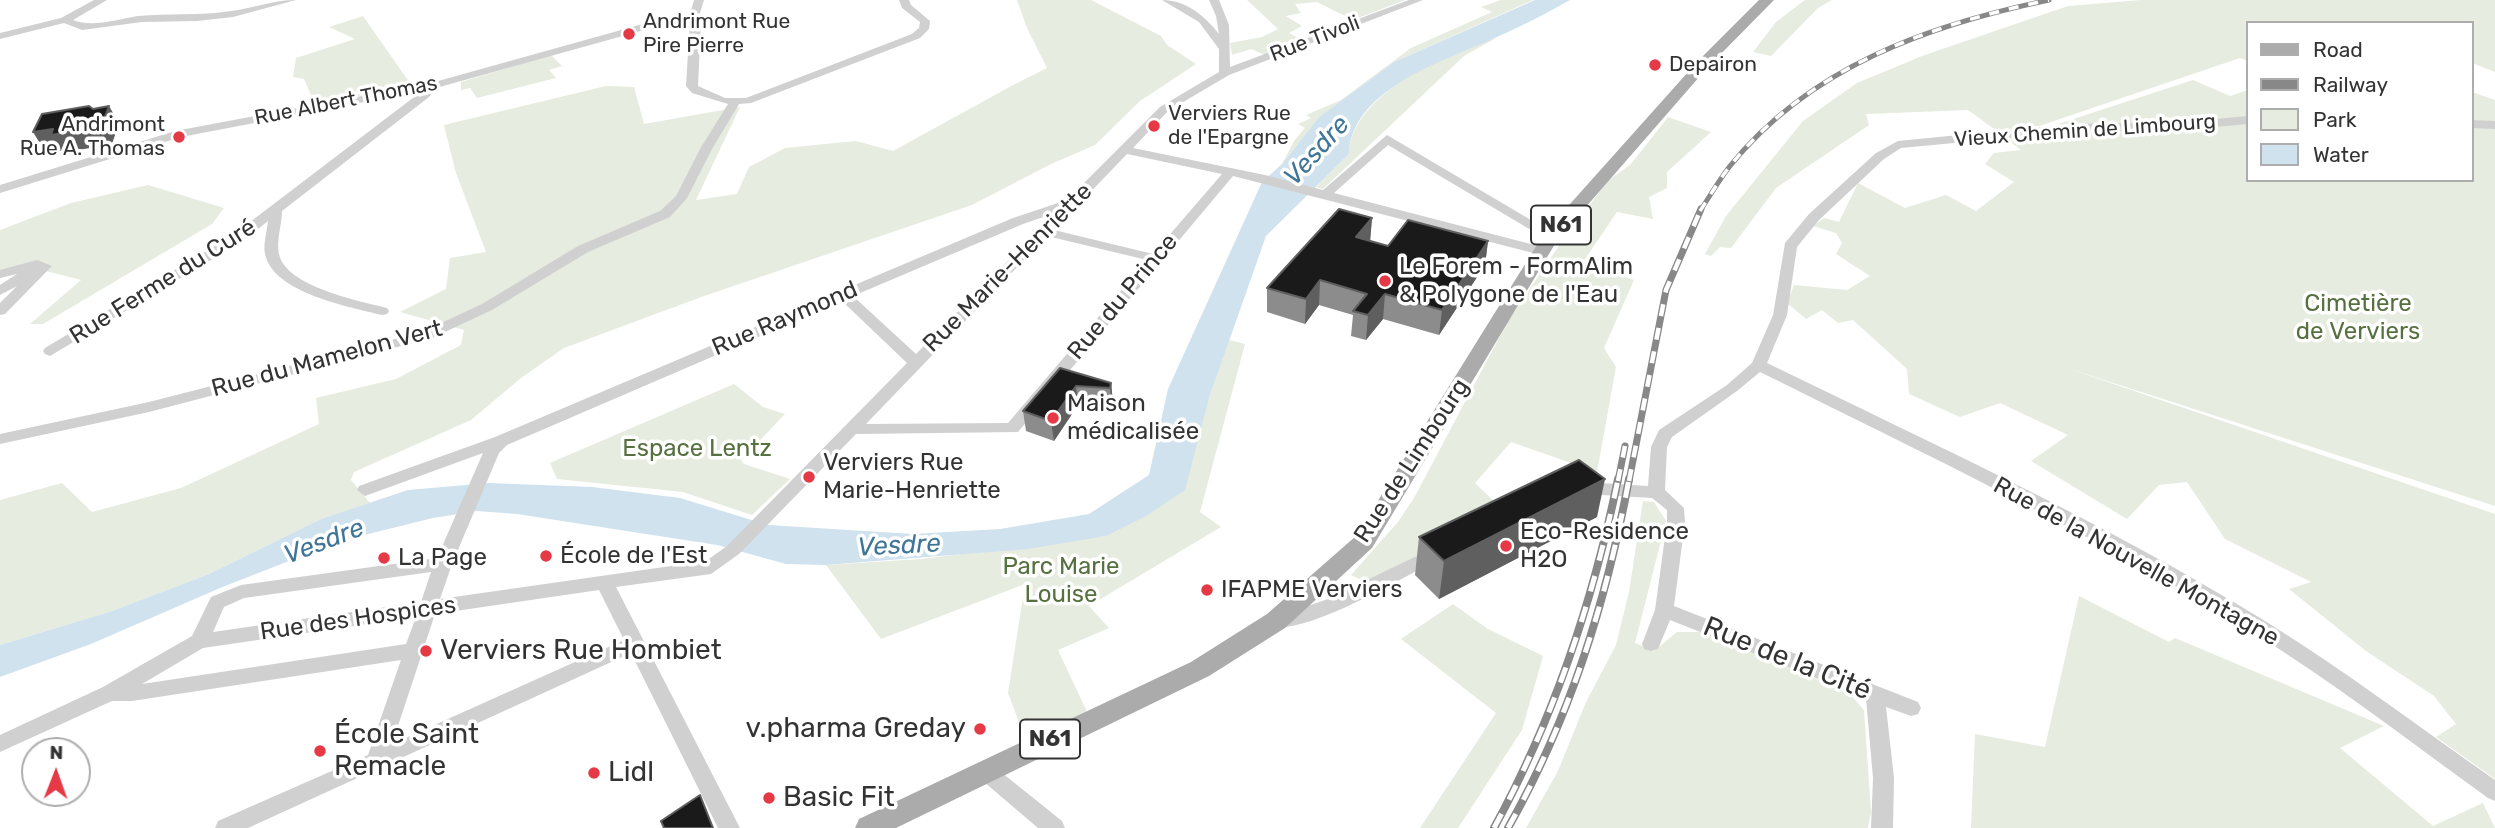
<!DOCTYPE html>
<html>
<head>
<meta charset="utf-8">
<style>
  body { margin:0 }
  #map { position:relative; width:2495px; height:828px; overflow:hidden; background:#fff; font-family:Rubik,sans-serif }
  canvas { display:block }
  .legend { position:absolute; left:2246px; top:21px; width:228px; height:161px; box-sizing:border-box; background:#fff; border:2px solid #adadad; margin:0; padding:9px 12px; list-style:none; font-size:21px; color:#333 }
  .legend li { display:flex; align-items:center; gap:14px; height:35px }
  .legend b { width:35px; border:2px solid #adadad }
  .north { position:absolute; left:21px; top:737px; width:70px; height:70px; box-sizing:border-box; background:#fff; border:2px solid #adadad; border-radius:50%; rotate:1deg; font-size:19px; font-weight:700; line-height:28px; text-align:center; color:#333 }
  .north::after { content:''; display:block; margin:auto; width:24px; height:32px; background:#e63946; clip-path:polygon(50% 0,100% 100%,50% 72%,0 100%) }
</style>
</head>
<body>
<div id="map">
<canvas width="2495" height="828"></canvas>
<ul class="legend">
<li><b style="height:9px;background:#ababab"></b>Road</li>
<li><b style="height:9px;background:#888"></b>Railway</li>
<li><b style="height:19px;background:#e6ecdf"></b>Park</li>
<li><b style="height:19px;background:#cfe2ee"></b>Water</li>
</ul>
<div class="north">N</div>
</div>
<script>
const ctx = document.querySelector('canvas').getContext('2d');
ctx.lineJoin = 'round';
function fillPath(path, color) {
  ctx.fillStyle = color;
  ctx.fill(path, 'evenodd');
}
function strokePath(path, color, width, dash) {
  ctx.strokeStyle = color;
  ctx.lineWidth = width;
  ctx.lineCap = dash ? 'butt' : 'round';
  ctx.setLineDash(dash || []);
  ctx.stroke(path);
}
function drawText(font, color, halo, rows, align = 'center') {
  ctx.font = font + ' Rubik,sans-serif';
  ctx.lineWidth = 7;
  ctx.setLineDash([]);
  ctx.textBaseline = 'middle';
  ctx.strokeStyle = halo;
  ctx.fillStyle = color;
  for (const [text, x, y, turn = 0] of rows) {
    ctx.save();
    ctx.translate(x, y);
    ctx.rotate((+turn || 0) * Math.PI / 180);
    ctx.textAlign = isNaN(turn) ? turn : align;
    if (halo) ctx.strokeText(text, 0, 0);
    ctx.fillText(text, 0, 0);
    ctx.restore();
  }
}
const green = new Path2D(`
  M1017 0H1091L1161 36 1167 45 1196 64 1140 101 1095 145 1051 164 972 205 704 296 564 348 521 378 471 420 354 472 351 480 370 503 321 519 209 574 112 611 0 645V500L62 483 92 512 181 488 319 424 316 398 396 379 461 345 464 330 400 312 446 289 450 258 486 252 456 173 444 125 606 86 634 87 644 124 740 107 696 200 737 194 749 167 785 148 856 141 893 151 1015 84 1047 68 1027 28Z
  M1247 0H1405L1353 20 1317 2 1295 4 1301 13 1286 16 1302 26 1289 33 1303 41 1265 55 1251 49 1232 55 1230 43 1262 37 1278 29Z
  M1501 0H1533L1394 62 1319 117 1282 164 1294 141 1305 128 1298 124 1311 118 1306 115 1341 100 1411 48 1492 12 1481 7Z
  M1805 0H1832L1818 8 1771 56 1753 52 1776 22Z
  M2141 0H2495V72L2472 63V23H2248V61L2240 58 2039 126 1997 131 1968 110 1866 114 1869 125 1776 188 1731 248 1720 247 1711 256 1705 254 1726 216 1803 121 1857 83 1922 56 2068 6Z
  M363 16 412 86 315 104 304 79 293 77 296 58 355 39 329 27Z
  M1496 38 1464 56 1323 189 1316 187 1349 154C1351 94 1447 53 1496 38Z
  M551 55 562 66 549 70 556 78 477 98 470 88 461 90V82Z
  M2193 80 2230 96 2248 90V118L2049 127Z
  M2472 92 2495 100V122L2472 120Z
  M1668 117 1711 132 1667 172V188L1649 197 1653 219 1617 212 1583 262 1634 280 1604 348 1616 367 1597 472 1511 442 1475 483 1504 511 1366 582 1351 575 1398 522 1414 498 1508 321 1567 234 1608 181 1631 164Z
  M2248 123V180H2472V126L2495 127V506L2067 368 2495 514V779L2436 737 2456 724 2434 696 2366 651 2289 589 2311 582 2225 539 2187 482 2159 485 2127 519 2031 461 2068 435 2000 403 1960 417 1909 394 1907 369 1853 320 1838 323 1822 310 1806 319 1787 303 1794 285 1847 290 1870 276 1836 254 1842 243 1836 233 1813 226 1824 218 1839 222 1858 183 1905 208 1946 195 1976 211 2014 182 1985 164 1994 153 2021 150 2004 137 2072 130Z
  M148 185 224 208 212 224 43 324H30L81 280 34 268 0 278V230L71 203Z
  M1229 340 1245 344 1200 512 1221 527 1089 606 1109 628 1058 650 1088 714 1026 741 1008 693 1025 584 881 639 826 565 921 559 1106 536 1209 398Z
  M734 384 763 407 785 414 741 460 744 464 790 479 752 515 683 492 557 479 550 463Z
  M1643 501 1654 502 1666 521 1635 643 1654 651 1677 632H1703L1848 692 1864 710 1871 812 1868 828H1526L1558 771 1586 702 1616 645 1629 592Z
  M2079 596 2169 642 2175 638 2384 726 2340 748 2433 826 2483 803 2495 828H1971L1975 734 2045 747Z
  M1453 604 1488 629 1543 656 1522 730 1458 828H1420L1496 713 1401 639Z`);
const water = new Path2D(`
  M1535 0H1570C1544 15 1515 29 1488 41 1440 62 1351 91 1349 154L1266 236 1209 398 1185 490 1146 516 1106 536 1028 549 826 565 786 564 717 545 517 514 477 511 433 518 340 541 220 588 91 644 0 677V645L112 611 209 574 321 519 408 490 489 483 592 487 680 498 768 525 913 534 1000 529 1089 514 1149 475 1168 389 1262 182 1282 164 1319 117 1394 62Z`);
const minor = new Path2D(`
  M94 0H107L73 20C92 28 118 19 138 16 169 13 200 16 231 11 254 8 273 0 296 0L233 17 197 21 142 22 82 30 64 23 0 39V33L61 18Z
  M694 0H704L699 16 701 23 698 86 725 98H746L912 34 919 28 920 22 902 8 899 0H909L911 5 930 21 929 29 920 38 751 103 739 104 712 149 687 198 670 217 588 252 492 310 432 338 149 412 0 444V434L149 402 422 332 482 304 578 246 660 211 676 196 700 149 728 104 692 93 686 86 690 20 662 25 436 88 429 97 282 211C282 225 276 240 279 254 286 287 360 301 387 308L389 311 387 314 382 315C350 307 273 293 265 254 263 243 267 232 268 221L243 241 50 356 45 354 43 351 45 348 233 235 422 91 181 137 0 193V185L175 131 431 83 657 20 690 14Z
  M1162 0C1186 0 1205 16 1219 34L1216 16 1209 0H1219L1229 25 1230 67 1409 0H1423L1229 75 1168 111 1133 148 1265 175 1323 190 1387 135 1558 236 1556 239H1546L1388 145 1334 193 1546 248 1548 251 1541 255 1233 176 1018 432 856 434 739 554 711 574 616 587 740 828H718L631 653 248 828H215L218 821 368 755 401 660 132 701H112L0 752V735L103 687 192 636 211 597 241 585 437 558 483 453 365 496 357 490 359 486 495 437 1013 218 1067 200 1160 107 1219 72V49L1199 22ZM1127 154 1222 174 1153 254 1054 230ZM1055 213 916 354 853 296 1023 224ZM1047 236 1147 260 1008 423 866 424ZM842 301 907 363 727 546 706 561 440 599 452 564 499 453 507 445ZM431 572 421 602 213 632 224 607 244 598ZM599 590 624 640 392 744 435 614ZM416 617 406 644 142 684 203 648Z
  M2248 116V124L2182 130 2071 132 1901 148 1884 159 1819 220 1797 247 1787 315 1767 363C1935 445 2106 523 2265 621 2344 670 2419 727 2495 780V801L2488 798C2409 741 2332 681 2249 630 2092 533 1925 454 1760 372L1737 391 1672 437 1667 447 1665 490 1684 508 1685 522 1674 606 1918 702 1921 708 1918 714 1911 716 1886 707 1894 778 1893 828H1871L1873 778 1866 698 1670 620 1658 649 1651 651 1644 649 1642 644 1655 610 1667 522V510L1652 498 1585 494 1577 488 1585 482 1648 486 1651 447 1659 430 1727 385 1752 363 1773 315 1785 243 1809 214 1876 153 1898 141 2071 124 2182 122Z
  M2472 120 2495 121V129L2472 128Z
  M37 260 52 266 5 314 0 315V303L17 286 0 295V285L17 274 0 278V270Z
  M1433 548 1439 549 1442 554 1439 559C1405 576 1305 637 1269 626L1267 621 1269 616 1293 611 1328 599Z
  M984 761 991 764 1062 821 1065 828H1038L977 776 974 770 977 764Z`);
const major = new Path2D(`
  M1759 0H1774L1707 68 1558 239 1372 548 1285 628 1209 676 896 828H855L859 819 1191 662 1267 614 1356 536 1545 232 1697 62Z`);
const railFar2 = new Path2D(`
  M1700 211C1710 196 1719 180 1730 166 1810 67 1928 25 2049 0`);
const railFar1 = new Path2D(`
  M1618 481 1625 446
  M1629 481 1666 290 1701 209`);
const rail = new Path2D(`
  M1494 828C1554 718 1593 602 1618 479
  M1508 828C1570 718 1606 603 1629 479`);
const wall = new Path2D(`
  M1372 218 1370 241 1388 246 1488 241 1485 265 1439 335 1383 319 1366 340 1351 336 1353 315 1319 305 1305 324 1267 312V288Z
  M1060 368 1111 383 1113 402 1112 407 1078 405 1054 441 1026 431 1023 411Z
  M1597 517 1439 599 1415 575 1419 537Z`);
const shadedWall = new Path2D(`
  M109 106 119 123 112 144 62 153 58 147 44 150 33 132 53 129Z
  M1372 218 1370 242 1356 237Z
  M1488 241 1485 265 1439 335 1442 310Z
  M1320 280 1319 305 1305 324 1306 299Z
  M1385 294 1383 319 1366 340 1368 315Z
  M1111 383 1113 402 1112 407 1110 388Z
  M1076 386 1078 405 1054 441 1051 421Z
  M1605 479 1597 517 1439 599 1444 561Z`);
const building = new Path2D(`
  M89 106 93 109 109 106 101 127 51 135 53 129 33 132 42 114Z
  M1339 209 1372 218 1356 237 1388 246 1408 220 1488 241 1442 310 1385 294 1368 315 1353 311 1367 294 1320 280 1306 299 1267 288Z
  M1060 368 1111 383 1110 388 1076 386 1051 421 1023 411Z
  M1579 460 1605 479 1444 561 1419 537Z
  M700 795 713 828H664L661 821Z`);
const markers = [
  [629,34,7,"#e63946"],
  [1655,65,7,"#e63946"],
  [1154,126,7,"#e63946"],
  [179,137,7,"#e63946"],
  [1385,281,7,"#e63946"],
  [1053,418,7,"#e63946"],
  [809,477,7,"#e63946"],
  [1506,546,7,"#e63946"],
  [546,556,7,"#e63946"],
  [384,558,7,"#e63946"],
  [1207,590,7,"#e63946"],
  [426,651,7,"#e63946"],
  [980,729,7,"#e63946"],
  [320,751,7,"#e63946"],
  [594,773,7,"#e63946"],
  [769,798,7,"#e63946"]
];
const farPoinames = [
  ["Andrimont Rue",643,22],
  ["Pire Pierre",643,46],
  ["Depairon",1669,65],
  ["Verviers Rue",1168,114],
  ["de l'Epargne",1168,138],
  ["Andrimont",165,125,"right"],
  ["Rue A. Thomas",165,149,"right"]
];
const farStreetnames = [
  ["Rue Tivoli",1315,39,-21],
  ["Rue Albert Thomas",346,101,-11],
  ["Vieux Chemin de Limbourg",2085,131,-4]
];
const shields = [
  [1561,225,60],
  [1050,739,60]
];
const shieldNames = [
  ["N61",1561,225],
  ["N61",1050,739]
];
const poiNames = [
  ["Le Forem - FormAlim",1399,267],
  ["& Polygone de l'Eau",1399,295],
  ["Maison",1067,404],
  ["médicalisée",1067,432],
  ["Verviers Rue",823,463],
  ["Marie-Henriette",823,491],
  ["Eco-Residence",1520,532],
  ["H2O",1520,560],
  ["École de l'Est",560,556],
  ["La Page",398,558],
  ["IFAPME Verviers",1221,590]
];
const streetNames = [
  ["Rue Marie-Henriette",1008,268,-45],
  ["Rue Ferme du Curé",163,282,-32],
  ["Rue du Prince",1123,297,-50],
  ["Rue Raymond",785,319,-23],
  ["Rue du Mamelon Vert",327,359,-15],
  ["Rue de Limbourg",1412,461,-57],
  ["Rue de la Nouvelle Montagne",2136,562,29],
  ["Rue des Hospices",358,619,-8]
];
const parkNames = [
  ["Cimetière",2358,304],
  ["de Verviers",2358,332],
  ["Espace Lentz",697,449],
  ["Parc Marie",1061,567],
  ["Louise",1061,595]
];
const waterNames = [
  ["Vesdre",1317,151,-48],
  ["Vesdre",324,542,-21],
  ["Vesdre",899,546,-3]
];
const nearPoinames = [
  ["Verviers Rue Hombiet",440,651],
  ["v.pharma Greday",966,729,"right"],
  ["École Saint",334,735],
  ["Remacle",334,767],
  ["Lidl",608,773],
  ["Basic Fit",783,798]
];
const nearStreetnames = [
  ["Rue de la Cité",1787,659,22]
];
fillPath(green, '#e6ecdf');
fillPath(water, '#cfe2ee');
fillPath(minor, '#d0d0d0');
fillPath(major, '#ababab');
strokePath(railFar2, '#888', 5);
strokePath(railFar1, '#888', 7);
strokePath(rail, '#888', 8);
strokePath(railFar2, '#fff', 3.5, [10]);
strokePath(railFar1, '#fff', 4.5, [12]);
strokePath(rail, '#fff', 5, [16]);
fillPath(wall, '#8c8c8c');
fillPath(shadedWall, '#5f5f5f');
fillPath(building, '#1a1a1a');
strokePath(building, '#5f5f5f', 2);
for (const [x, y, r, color] of markers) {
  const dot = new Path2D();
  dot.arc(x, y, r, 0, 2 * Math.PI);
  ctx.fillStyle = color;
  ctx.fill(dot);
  strokePath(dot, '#fff', 2.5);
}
drawText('21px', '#333', '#fff', farPoinames, 'left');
drawText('21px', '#333', '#fff', farStreetnames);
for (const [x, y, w] of shields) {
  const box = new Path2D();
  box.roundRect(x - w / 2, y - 19.5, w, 39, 5);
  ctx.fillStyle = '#fff';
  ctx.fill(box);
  strokePath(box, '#333', 2);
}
drawText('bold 23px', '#333', null, shieldNames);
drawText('24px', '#333', '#fff', poiNames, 'left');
drawText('24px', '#333', '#fff', streetNames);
drawText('24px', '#56703f', '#fff', parkNames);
drawText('italic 26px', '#3f7597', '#fff', waterNames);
drawText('28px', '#333', '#fff', nearPoinames, 'left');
drawText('28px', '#333', '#fff', nearStreetnames);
</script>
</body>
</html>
